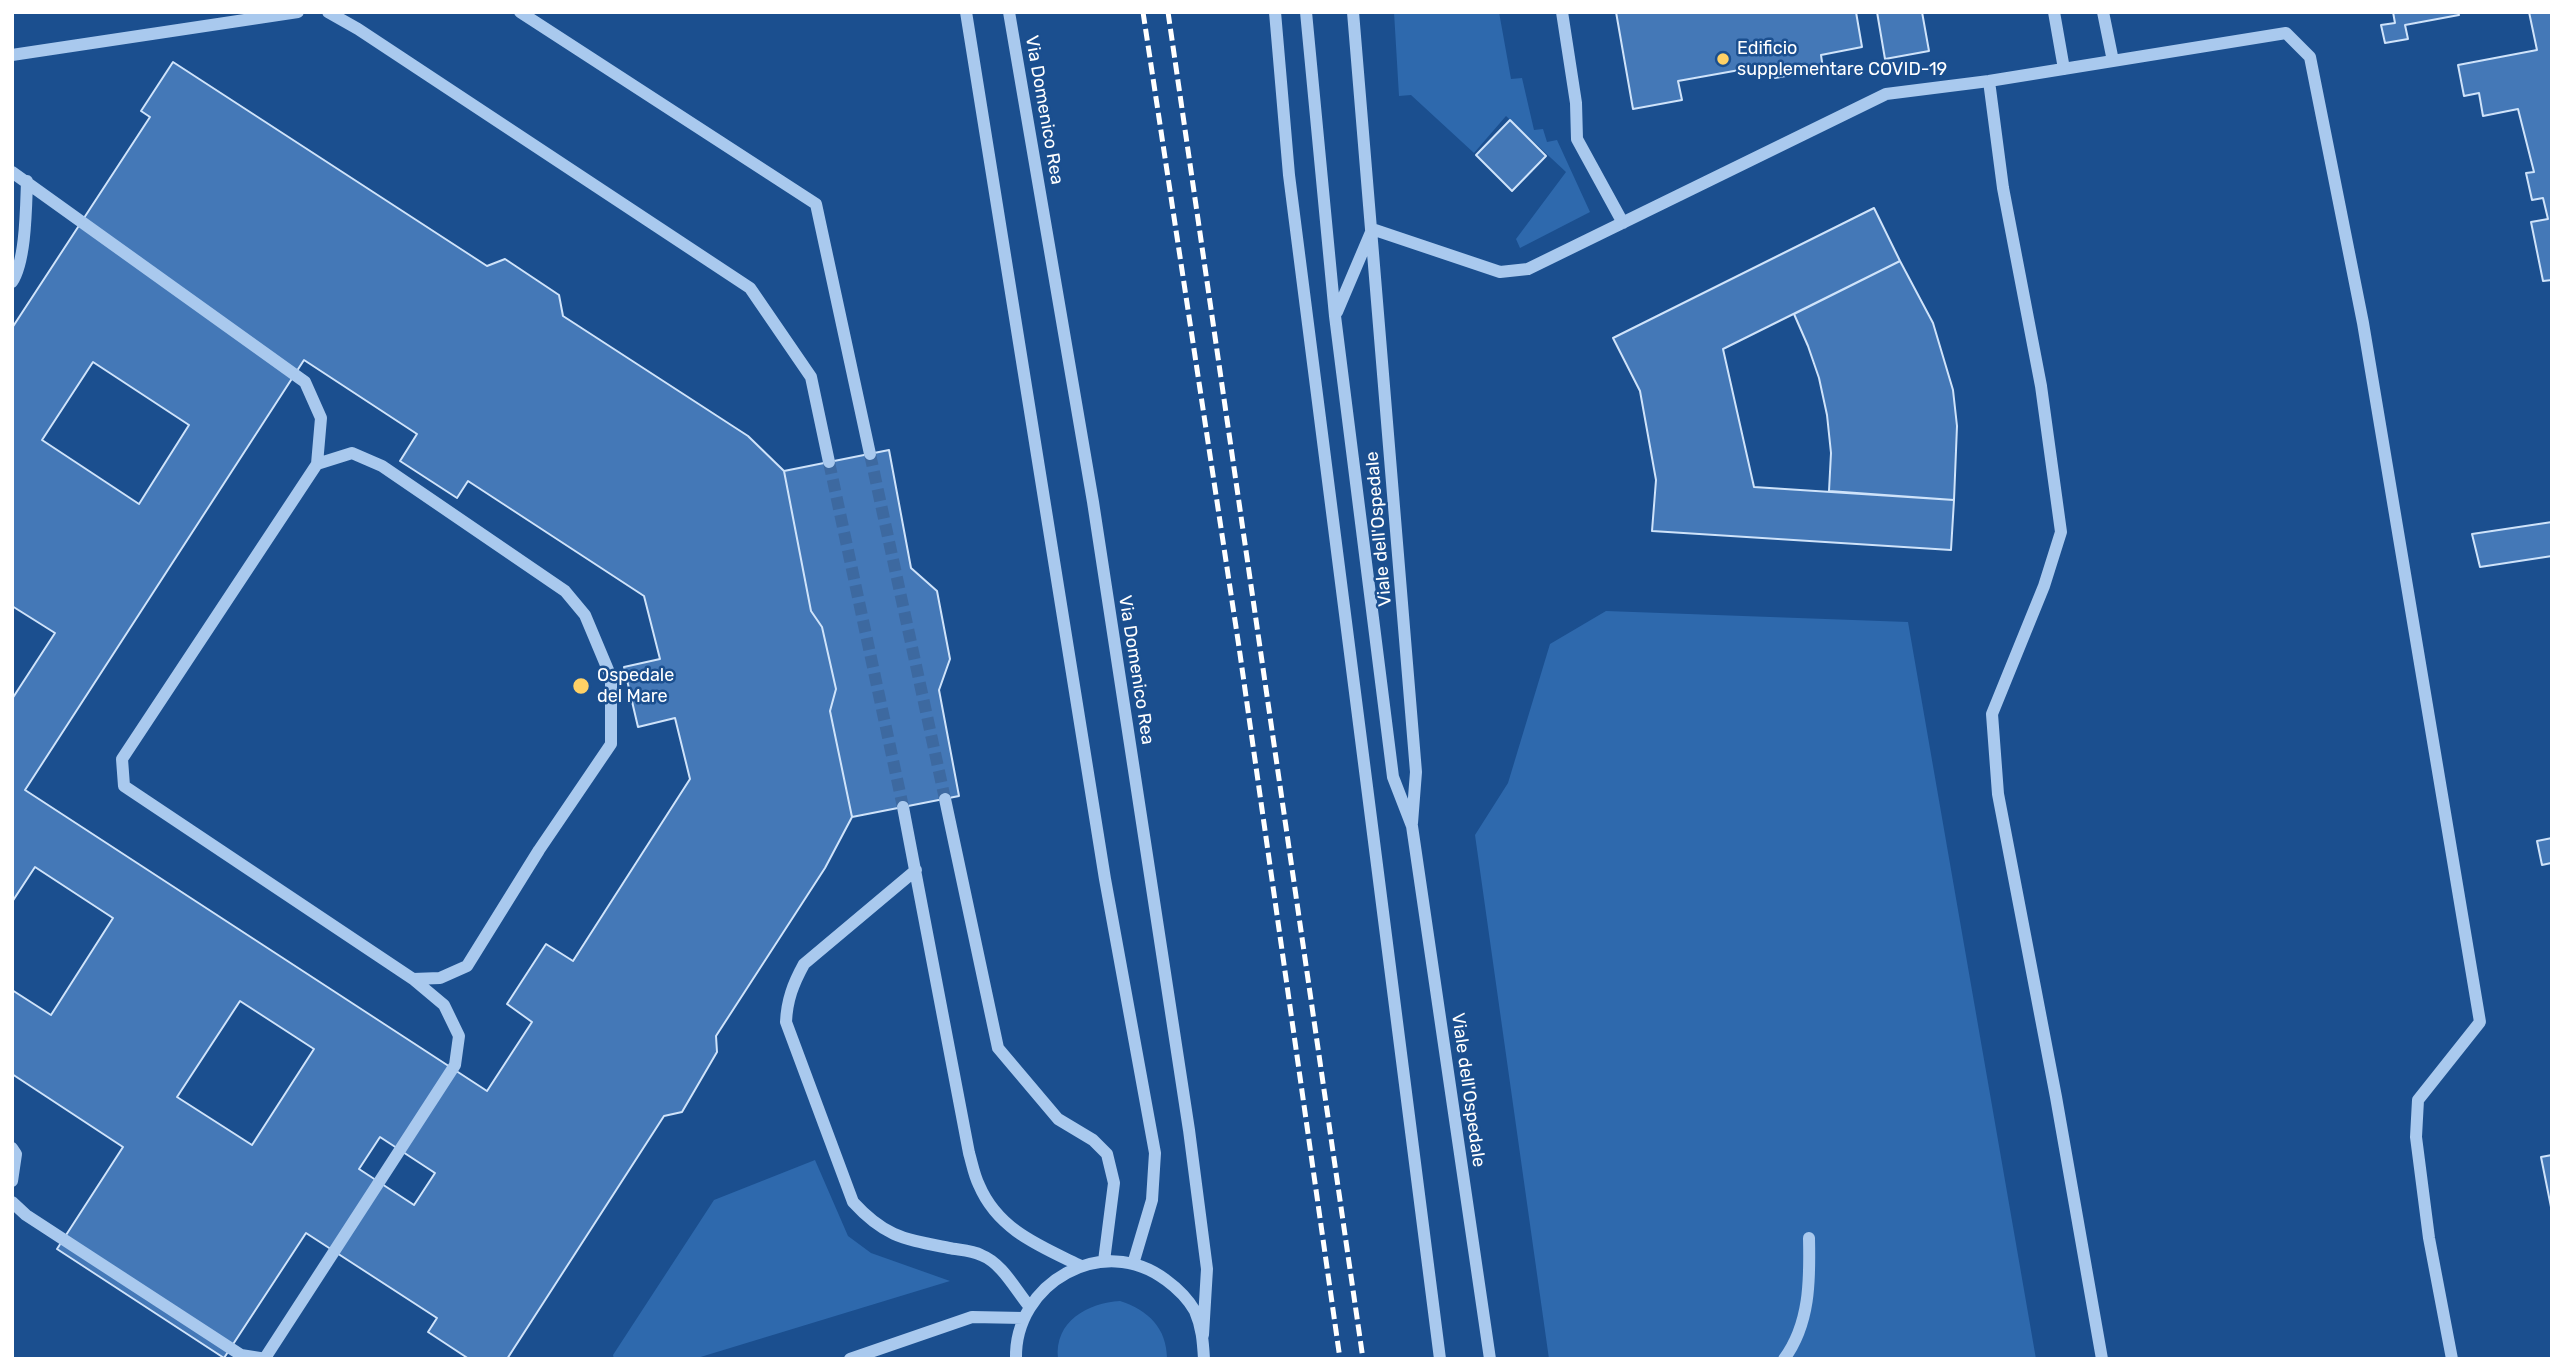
<!DOCTYPE html>
<html>
<head>
<meta charset="utf-8">
<style>
  body { margin:0 }
  #map { position:relative; width:2564px; height:1371px; overflow:hidden; background:#1b4f8f; font-family:Rubik,sans-serif }
  canvas { display:block }
  .frame { position:absolute; inset:0; border:14px solid #fff; pointer-events:none }
</style>
</head>
<body>
<div id="map">
<canvas width="2564" height="1371"></canvas>
<div class="frame"></div>
</div>
<script>
const ctx = document.querySelector('canvas').getContext('2d');
ctx.lineJoin = 'round';
function fillPath(path, color) {
  ctx.fillStyle = color;
  ctx.fill(path, 'evenodd');
}
function strokePath(path, color, width, dash) {
  ctx.strokeStyle = color;
  ctx.lineWidth = width;
  ctx.lineCap = dash ? 'butt' : 'round';
  ctx.setLineDash(dash || []);
  ctx.stroke(path);
}
function drawText(font, color, halo, rows, align = 'center') {
  ctx.font = font + ' Rubik,sans-serif';
  ctx.lineWidth = 5;
  ctx.setLineDash([]);
  ctx.textBaseline = 'middle';
  ctx.strokeStyle = halo;
  ctx.fillStyle = color;
  for (const [text, x, y, turn = 0] of rows) {
    ctx.save();
    ctx.translate(x, y);
    ctx.rotate((+turn || 0) * Math.PI / 180);
    ctx.textAlign = isNaN(turn) ? turn : align;
    if (halo) ctx.strokeText(text, 0, 0);
    ctx.fillText(text, 0, 0);
    ctx.restore();
  }
}
const green = new Path2D(`
  M1394 12H1499L1511 79 1522 78 1534 130 1543 129 1547 142 1557 140 1590 212 1520 248 1516 239 1566 172 1506 116 1474 153 1411 95 1399 96Z
  M1606 611 1908 622 2036 1359H1549L1475 835 1508 783 1550 644Z
  M815 1160 848 1236 871 1253 950 1281 694 1359H614L613 1355 714 1200Z
  M1120 1301C1148 1310 1167 1328 1167 1359H1058C1054 1321 1088 1303 1120 1301Z`);
const building = new Path2D(`
  M1616 12H1856L1862 47 1821 55 1823 69 1775 78 1773 64 1678 81 1682 100 1633 109Z
  M1877 12H1922L1929 51 1885 59Z
  M2393 12H2458L2459 15 2405 25 2408 39 2385 43 2381 25 2395 23Z
  M2529 12H2552V280L2543 281 2531 222 2548 219 2543 198 2532 200 2526 173 2534 172 2518 109 2483 116 2479 93 2464 96 2458 65 2537 50Z
  M173 62 487 266 505 259 559 295 563 316 748 436 784 471 811 611 822 627 836 689 830 711 852 817 825 868 716 1036 717 1052 682 1112 664 1116 507 1359H469L428 1332 437 1318 306 1233 224 1358 57 1249 123 1147 12 1074V990L51 1015 113 918 35 867 12 902V699L55 633 12 606V328L150 117 141 111ZM304 360 417 434 400 461 457 498 468 481 644 596 660 659 624 667 638 727 675 718 690 779 573 961 546 944 507 1004 532 1022 487 1091 25 790ZM93 362 189 425 139 504 42 440ZM240 1001 314 1049 252 1145 177 1097ZM380 1137 435 1173 414 1205 359 1169Z
  M1510 120 1546 156 1512 191 1476 155Z
  M1874 208 1900 261 1723 349 1754 487 1954 500 1951 550 1652 531 1656 480 1640 391 1613 338Z
  M1900 261 1933 323 1953 390 1957 426 1954 500 1829 491 1831 453 1827 415 1819 378 1808 346 1794 314Z
  M889 450 911 568 937 591 950 659 939 690 959 796 852 817 830 711 836 689 822 627 811 611 784 471Z
  M2552 522V556L2480 567 2472 534Z
  M2552 838V867L2551 863 2542 865 2537 841Z
  M2552 1155V1212L2541 1157Z`);
const minorTunnel = new Path2D(`
  M870 454 945 799
  M829 462 903 807`);
const minor = new Path2D(`
  M328 12 358 29 750 288 811 377 829 462
  M520 12 816 204 870 454
  M966 12 1105 879 1155 1153 1152 1200 1133 1264
  M1009 12 1093 502 1189 1130 1207 1269 1203 1335
  M1275 12 1289 175 1440 1359
  M1306 12 1335 316 1393 777 1412 826 1490 1359
  M1353 12 1416 772 1412 823
  M1562 12 1576 103 1577 139 1623 223
  M2054 12 2064 69
  M2103 12 2113 61
  M12 55 298 12
  M1989 81 2003 188 2041 386 2061 532 2044 586 1992 714 1998 794 2056 1097 2102 1359
  M12 172 305 382 321 418 317 464 122 759 124 786 413 979 440 978 467 966 539 850 611 744V677L585 615 565 591 382 466 352 453 317 464
  M1372 229 1500 272 1528 269 1886 94 1989 81 2286 33 2310 57 2363 323 2480 1022 2418 1100 2416 1137 2429 1238 2452 1359
  M12 282C26 261 26 207 27 181
  M1337 312 1371 232
  M945 799 998 1048 1058 1119 1093 1140 1107 1154 1114 1183 1104 1261
  M903 807 969 1153C972 1163 974 1175 979 1185 998 1230 1040 1246 1081 1266
  M916 870 804 964C793 984 787 1000 786 1022L853 1202C885 1237 904 1239 949 1248 959 1250 972 1250 981 1255 1002 1263 1015 1289 1029 1306
  M12 1148 16 1154 12 1181
  M12 1202 26 1215 241 1355 266 1359
  M265 1358 455 1065 459 1036 444 1005 413 979
  M850 1359 972 1317 1023 1318
  M1016 1359C1014 1283 1103 1232 1166 1280 1177 1288 1188 1299 1195 1311 1202 1327 1203 1342 1204 1359
  M1784 1359C1810 1324 1810 1280 1809 1238`);
const rail = new Path2D(`
  M1143 12 1239 647 1340 1359
  M1168 12 1363 1359`);
const markers = [
  [1723,59,7,"#ffd166"],
  [581,686,9,"#ffd166"]
];
const poiNames = [
  ["Edificio",1737,49],
  ["supplementare COVID-19",1737,70],
  ["Ospedale",597,676],
  ["del Mare",597,697]
];
const streetNames = [
  ["Via Domenico Rea",1044,110,80],
  ["Viale dell'Ospedale",1379,529,-95],
  ["Via Domenico Rea",1136,670,81],
  ["Viale dell'Ospedale",1468,1090,82]
];
fillPath(green, '#2e69ad');
fillPath(building, '#4478b7');
strokePath(building, '#cfe3fa', 2);
strokePath(minorTunnel, '#3d69a0', 12, [12, 6]);
strokePath(minor, '#a9c9ee', 12);
strokePath(rail, '#fff', 5, [12, 5]);
for (const [x, y, r, color] of markers) {
  const dot = new Path2D();
  dot.arc(x, y, r, 0, 2 * Math.PI);
  ctx.fillStyle = color;
  ctx.fill(dot);
  strokePath(dot, '#1b4f8f', 2.5);
}
drawText('18px', '#fff', '#1b4f8f', poiNames, 'left');
drawText('18px', '#fff', '#1b4f8f', streetNames);
</script>
</body>
</html>
